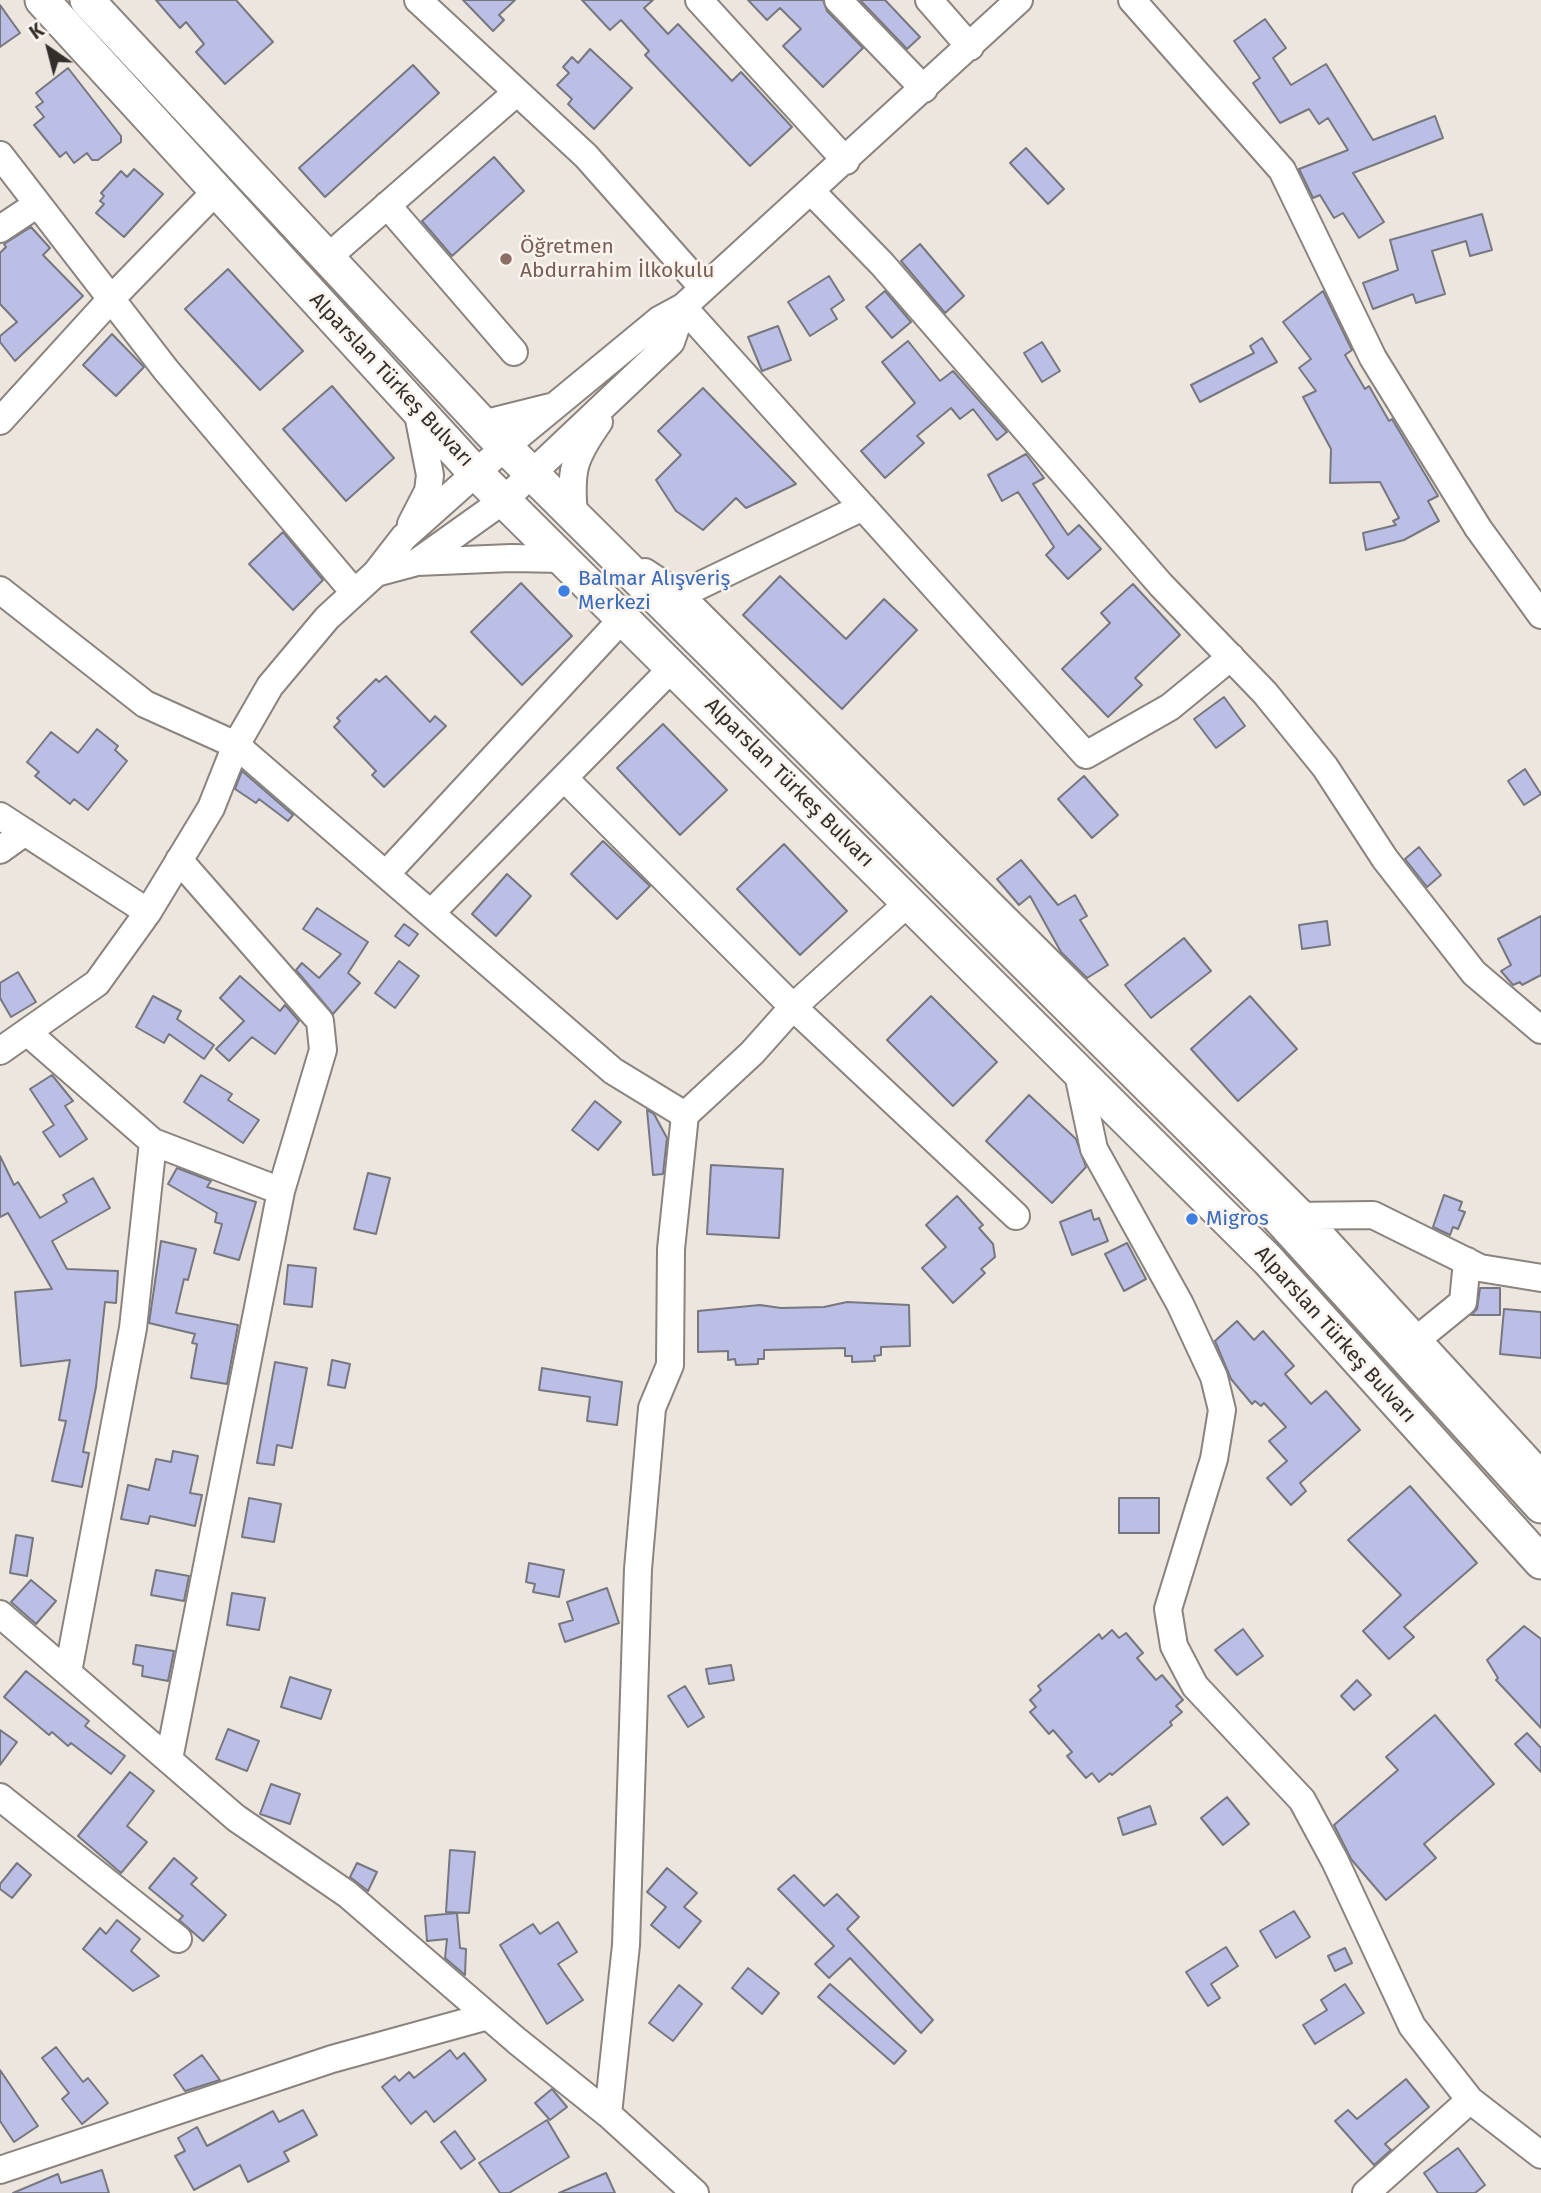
<!DOCTYPE html>
<html>
<head>
<meta charset="utf-8">
<style>
  body { margin:0 }
  #map { position:relative; width:1541px; height:2193px; overflow:hidden; background:#ede6df; font-family:"Fira Sans",sans-serif }
  canvas { display:block }
  .north { position:absolute; left:14px; top:14px; width:70px; height:70px; -webkit-text-stroke:5px #fbf3ed; paint-order:stroke; rotate:325deg; font-size:19px; font-weight:700; line-height:28px; text-align:center; color:#312e2c }
  .north::after { content:''; display:block; margin:auto; width:24px; height:32px; background:#312e2c; clip-path:polygon(50% 0,100% 100%,50% 72%,0 100%) }
</style>
</head>
<body>
<div id="map">
<canvas width="1541" height="2193"></canvas>
<div class="north">K</div>
</div>
<script>
const ctx = document.querySelector('canvas').getContext('2d');
ctx.lineJoin = 'round';
function fillPath(path, color) {
  ctx.fillStyle = color;
  ctx.fill(path, 'evenodd');
}
function strokePath(path, color, width, dash) {
  ctx.strokeStyle = color;
  ctx.lineWidth = width;
  ctx.lineCap = dash ? 'butt' : 'round';
  ctx.setLineDash(dash || []);
  ctx.stroke(path);
}
function drawText(font, color, halo, rows, align = 'center') {
  ctx.font = font + ' "Fira Sans",sans-serif';
  ctx.lineWidth = 5;
  ctx.setLineDash([]);
  ctx.textBaseline = 'middle';
  ctx.strokeStyle = halo;
  ctx.fillStyle = color;
  for (const [text, x, y, turn = 0] of rows) {
    ctx.save();
    ctx.translate(x, y);
    ctx.rotate((+turn || 0) * Math.PI / 180);
    ctx.textAlign = isNaN(turn) ? turn : align;
    if (halo) ctx.strokeText(text, 0, 0);
    ctx.fillText(text, 0, 0);
    ctx.restore();
  }
}
const building = new Path2D(`
  M156 0H236L273 42 225 84 196 52 204 44 186 22 180 28Z
  M463 0H515L499 15 504 20 493 31Z
  M582 0H653L644 8 668 34 678 24 732 81 741 72 792 127 750 166 645 55 649 51 621 20 610 30Z
  M748 0H823L827 11 863 48 823 87 783 46 801 29 780 8 767 20Z
  M860 0H885L920 37 907 49Z
  M0 5 20 33 0 47Z
  M1265 19 1286 48 1273 58 1291 85 1326 64 1373 140 1435 116 1443 138 1353 173 1384 222 1359 238 1343 213 1334 218 1320 195 1313 198 1299 169 1348 150 1328 118 1319 124 1309 109 1280 123 1253 83 1260 78 1234 41Z
  M590 49 632 88 594 129 568 104 572 99 557 85 569 73 563 67 572 57 578 63Z
  M413 65 439 93 325 197 299 168Z
  M68 68 121 136V142L98 160H92L87 153 74 163 66 152 60 157 34 125 44 117 36 107 43 102 36 93Z
  M1026 148 1064 189 1048 204 1010 163Z
  M494 157 524 191 452 256 422 221Z
  M134 169 163 194 124 237 96 213 104 204 100 201 104 196 101 193 121 171 127 177Z
  M1482 214 1492 250 1470 256 1466 241 1432 251 1445 294 1416 303 1413 294 1373 309 1363 283 1398 270 1390 240Z
  M31 227 50 248 43 255 83 296 15 361 0 342V336L17 322 0 304V253L6 247 4 244Z
  M920 244 964 296 945 313 901 261Z
  M228 269 303 351 260 390 185 309Z
  M829 276 844 300 831 309 837 319 810 336 788 302Z
  M885 291 911 322 892 338 866 307Z
  M1323 291 1352 350 1345 355 1365 389 1369 386 1389 421 1392 419 1438 496 1428 501 1439 521 1404 540 1366 550 1363 533 1396 525 1393 521 1399 518 1380 482 1330 483 1331 449 1303 397 1316 391 1299 368 1311 359 1283 322Z
  M778 326 791 360 762 371 748 337Z
  M112 334 144 367 116 396 83 365Z
  M1262 338 1277 362 1200 402 1191 385 1254 353 1250 346Z
  M908 341 940 381 953 371 1007 432 997 440 973 409 960 419 951 408 917 436 924 443 885 478 861 451 915 403 882 362Z
  M1042 342 1060 371 1042 382 1024 353Z
  M332 386 394 458 346 501 283 429Z
  M703 388 796 484 746 508 736 498 703 530 676 511 656 480 681 455 658 431Z
  M1026 454 1044 478 1033 484 1068 535 1079 525 1101 549 1068 579 1046 555 1054 547 1018 492 1002 501 988 475Z
  M283 532 323 580 293 610 249 564Z
  M780 576 846 639 884 599 917 630 842 709 743 615Z
  M521 583 572 636 522 685 471 632Z
  M1133 584 1180 635 1135 678 1142 685 1108 717 1062 669 1110 623 1101 613Z
  M386 676 430 722 435 716 446 726 384 787 372 775 376 771 334 727 340 721 337 718 376 679 379 682Z
  M1224 697 1245 726 1216 748 1194 719Z
  M663 724 727 790 680 835 617 768Z
  M97 729 118 746 115 750 127 761 88 810 74 799 70 804 35 776 39 772 27 762 51 732 78 753Z
  M1525 769 1541 794 1524 805 1508 781Z
  M242 771 293 815 288 821 259 799 256 803 235 789Z
  M1084 776 1118 815 1092 838 1058 799Z
  M603 841 650 886 617 919 571 874Z
  M784 844 847 911 800 955 737 889Z
  M1419 847 1441 875 1427 887 1405 859Z
  M1021 860 1058 905 1075 895 1087 916 1080 920 1108 965 1087 978 1061 952 1030 896 1019 905 997 879Z
  M507 874 531 896 496 936 472 914Z
  M317 908 368 942 348 973 360 983 333 1014 296 970 302 963 319 978 341 954 303 929Z
  M1541 916V975L1522 985 1520 982 1513 985 1501 971 1511 965 1498 939Z
  M1327 921 1330 945 1302 949 1299 925Z
  M404 924 418 934 409 946 395 936Z
  M1184 938 1211 971 1151 1018 1125 985Z
  M399 961 419 976 395 1008 375 993Z
  M18 972 36 1002 11 1017 0 998V983Z
  M240 976 280 1011 285 1005 299 1021 275 1054 252 1037 229 1061 216 1049 244 1021 220 998Z
  M153 996 181 1011 177 1019 214 1045 204 1059 169 1034 164 1043 136 1027Z
  M931 996 997 1062 953 1106 887 1040Z
  M1250 996 1297 1049 1238 1101 1191 1049Z
  M52 1075 73 1101 65 1106 87 1139 60 1157 43 1132 54 1125 30 1089Z
  M201 1075 232 1094 228 1100 259 1120 243 1143 184 1102Z
  M1029 1095 1076 1139 1086 1167 1052 1203 986 1141Z
  M595 1101 621 1122 598 1150 572 1130Z
  M647 1110 654 1114 667 1138 663 1174 653 1175Z
  M0 1156 14 1185 18 1182 40 1218 67 1202 63 1195 93 1178 110 1208 52 1241 67 1269 118 1271 116 1303 105 1302 96 1387 83 1452 89 1453 82 1487 52 1481 66 1421 59 1420 70 1360 21 1366 15 1292 52 1289 8 1213 0 1217Z
  M711 1165 783 1169 779 1238 707 1234Z
  M177 1168 211 1181 207 1187 256 1202 239 1260 214 1253 222 1224 215 1222 217 1213 168 1184Z
  M368 1173 390 1178 376 1234 354 1229Z
  M1444 1195 1462 1202 1459 1210 1465 1212 1458 1229 1453 1227 1450 1235 1433 1227Z
  M957 1196 983 1225 979 1228 993 1244 995 1257 981 1269 985 1273 953 1303 922 1268 946 1247 926 1225Z
  M1091 1210 1094 1220 1099 1218 1108 1241 1072 1255 1060 1222Z
  M161 1241 196 1249 188 1280 184 1279 176 1313 238 1325 227 1384 191 1378 197 1344 192 1343 195 1334 149 1323Z
  M1127 1243 1146 1279 1124 1291 1105 1254Z
  M288 1265 316 1268 312 1307 284 1304Z
  M1480 1288H1500V1315H1471L1477 1309Z
  M847 1302 909 1305 910 1346 881 1347V1355L874 1356 875 1361 852 1362V1356H845V1348L764 1350V1359H758V1364L736 1365 735 1359 728 1360V1351L698 1352V1311L760 1305 781 1308 824 1307Z
  M1504 1309 1541 1312V1358L1500 1354Z
  M1237 1321 1254 1340 1263 1331 1294 1366 1285 1374 1311 1404 1326 1391 1360 1430 1300 1483 1306 1491 1291 1505 1267 1478 1287 1461 1269 1441 1286 1427 1264 1403 1261 1406 1255 1401 1252 1404 1231 1379 1215 1341Z
  M332 1360 350 1364 345 1388 328 1385Z
  M275 1362 307 1368 292 1448 277 1445 274 1465 257 1463Z
  M542 1368 622 1382 617 1425 587 1421 590 1397 539 1390Z
  M173 1451 198 1456 190 1493 202 1495 195 1526 150 1516 148 1524 121 1519 128 1485 149 1490 156 1459 171 1462Z
  M1410 1486 1477 1563 1404 1627 1414 1637 1389 1659 1363 1631 1401 1595 1348 1540Z
  M249 1498 281 1504 274 1542 242 1537Z
  M1119 1498H1159V1533H1119Z
  M16 1535 33 1538 27 1576 10 1573Z
  M529 1563 564 1570 559 1597 533 1592 535 1584 526 1582Z
  M156 1570 189 1576 184 1601 151 1595Z
  M31 1580 56 1601 36 1624 11 1602Z
  M607 1588 619 1623 565 1642 559 1624 573 1620 567 1602Z
  M232 1593 265 1598 259 1630 227 1625Z
  M1524 1626 1541 1639V1728L1496 1680 1498 1678 1487 1660Z
  M1243 1629 1263 1656 1237 1675 1215 1650Z
  M1112 1630 1119 1638 1126 1633 1143 1653 1137 1658 1156 1680 1162 1675 1183 1700 1176 1706 1182 1712 1170 1722 1172 1725 1112 1775 1110 1773 1099 1782 1092 1773 1086 1778 1067 1756 1072 1752 1053 1730 1049 1734 1030 1712 1036 1707 1030 1700 1041 1690 1038 1686 1099 1634 1102 1639Z
  M136 1645 174 1651 168 1681 142 1676 143 1666 133 1664Z
  M731 1665 734 1680 709 1684 706 1669Z
  M26 1671 89 1721 85 1726 125 1756 111 1774 71 1743 68 1746 52 1732 49 1735 4 1697Z
  M290 1677 331 1690 321 1719 281 1707Z
  M1357 1680 1371 1695 1354 1710 1341 1696Z
  M685 1686 704 1717 688 1727 668 1696Z
  M1435 1715 1494 1784 1424 1844 1436 1858 1386 1900 1351 1859 1334 1825 1398 1770 1386 1757Z
  M228 1729 259 1741 247 1771 216 1759Z
  M0 1730 17 1742 0 1765Z
  M1527 1733 1541 1748V1772L1515 1744Z
  M130 1772 154 1791 127 1826 147 1842 121 1873 78 1836Z
  M271 1784 300 1794 290 1824 260 1814Z
  M1227 1797 1249 1824 1223 1845 1201 1818Z
  M1150 1806 1156 1824 1123 1835 1118 1818Z
  M450 1850 475 1852 469 1913 446 1912Z
  M174 1858 197 1878 191 1884 226 1915 203 1941 179 1920 183 1916 149 1888Z
  M17 1863 31 1875 12 1898 0 1889V1884Z
  M357 1863 377 1872 368 1891 350 1877Z
  M667 1868 697 1893 684 1907 701 1921 679 1948 651 1925 666 1907 647 1892Z
  M794 1875 824 1906 837 1894 859 1917 847 1929 933 2020 921 2033 850 1958 829 1978 815 1964 834 1946 778 1889Z
  M1294 1911 1310 1937 1276 1958 1260 1931Z
  M457 1913 460 1948 466 1949 465 1975 445 1958 447 1939 427 1941 425 1916Z
  M117 1920 140 1939 131 1951 159 1976 133 1991 83 1949 100 1928 106 1934Z
  M558 1922 577 1952 558 1964 583 2000 547 2024 500 1945 533 1924 540 1934Z
  M1226 1947 1238 1966 1211 1984 1220 1998 1208 2006 1186 1972Z
  M1345 1948 1352 1963 1335 1971 1328 1956Z
  M748 1968 779 1993 762 2014 732 1988Z
  M830 1984 906 2051 894 2064 818 1997Z
  M1345 1984 1364 2013 1315 2044 1303 2025 1327 2010 1321 2000Z
  M679 1985 702 2004 673 2041 649 2023Z
  M56 2047 83 2082 88 2078 108 2103 82 2124 62 2099 69 2093 42 2058Z
  M450 2050 457 2059 464 2053 486 2080 434 2122 426 2111 411 2124 382 2087 395 2076 399 2081 409 2072 414 2078Z
  M202 2055 220 2080 185 2091 174 2075Z
  M0 2070 38 2126 14 2142 0 2121Z
  M1406 2079 1429 2107 1385 2144 1391 2150 1374 2165 1335 2121 1348 2110 1357 2119Z
  M552 2089 567 2107 550 2120 535 2103Z
  M303 2110 317 2135 284 2152 289 2161 248 2182 240 2165 194 2190 175 2156 185 2151 178 2138 197 2127 207 2146 273 2111 279 2122Z
  M547 2120 569 2157 509 2193H500L479 2163Z
  M455 2131 475 2159 461 2169 441 2142Z
  M1458 2148 1485 2185 1475 2193H1438L1424 2173Z
  M102 2170 109 2193H13L58 2174 61 2183Z
  M606 2173 615 2193H559Z`);
const minor = new Path2D(`
  M418 0 586 156 703 288
  M699 0 846 161
  M838 0 924 89
  M929 0 970 47
  M1132 0 1282 170 1373 358 1478 528 1541 615
  M0 155 166 370 353 591
  M812 192 882 264 1161 585 1265 693 1325 767 1385 859 1474 973 1541 1030
  M387 205 514 352
  M0 229 36 205
  M327 258 517 92
  M683 307 1086 755 1170 707 1231 657
  M0 421 112 298 217 190
  M482 424 550 407
  M574 515C570 470 573 459 599 422
  M411 524 428 491 430 475 417 409
  M417 562 511 558 564 559
  M645 572 680 595 1304 1216 1541 1474
  M376 573 417 562 504 500 671 342 683 307
  M0 590 145 704 236 745 613 1071 685 1115 752 1053 793 1007 909 902
  M680 595 863 507
  M564 778 793 1007 1016 1216
  M0 816 148 912
  M0 850 25 832
  M387 873 623 618
  M432 912 672 668
  M27 1032 153 1142 281 1191
  M0 1051 97 983 148 912 211 808 236 745 270 686 327 618 376 573 404 537 505 447 659 320 683 307 1019 0
  M1077 1069 1094 1149 1180 1304 1214 1377 1222 1410 1214 1459 1168 1609 1174 1646 1195 1686 1302 1800 1335 1861 1412 2026 1470 2100 1541 2155
  M1294 1216 1373 1215 1480 1268 1541 1278
  M1404 1350 1463 1302 1467 1261
  M0 1614 236 1818 347 1894 517 2041 608 2114 695 2193
  M68 1672 133 1328 153 1142
  M169 1759 281 1191 323 1050 320 1021 179 860
  M0 1797 178 1939
  M608 2114 626 1945 638 1569 652 1408 670 1365 671 1249 685 1115
  M0 2170 332 2059 488 2016
  M1366 2193 1470 2100`);
const major = new Path2D(`
  M42 0 468 465 1268 1260 1541 1562
  M87 0 490 432 1261 1198 1541 1506`);
const markers = [
  [506,259,7,"#8d6e63"],
  [564,591,7,"#3f7fe0"],
  [1192,1219,7,"#3f7fe0"]
];
const educationNames = [
  ["Öğretmen",520,247],
  ["Abdurrahim İlkokulu",520,271]
];
const streetNames = [
  ["Alparslan Türkeş Bulvarı",391,380,47],
  ["Alparslan Türkeş Bulvarı",789,783,45],
  ["Alparslan Türkeş Bulvarı",1335,1335,48]
];
const shopNames = [
  ["Balmar Alışveriş",578,579],
  ["Merkezi",578,603],
  ["Migros",1206,1219]
];
fillPath(building, '#bbbee5');
strokePath(building, '#76777f', 2);
strokePath(minor, '#8a837e', 30);
strokePath(major, '#8a837e', 37);
strokePath(minor, '#fff', 26);
strokePath(major, '#fff', 33);
for (const [x, y, r, color] of markers) {
  const dot = new Path2D();
  dot.arc(x, y, r, 0, 2 * Math.PI);
  ctx.fillStyle = color;
  ctx.fill(dot);
  strokePath(dot, '#fbf3ed', 2.5);
}
drawText('21px', '#785e54', '#fbf3ed', educationNames, 'left');
drawText('21px', '#312e2c', '#fbf3ed', streetNames);
drawText('21px', '#366cbe', '#fbf3ed', shopNames, 'left');
</script>
</body>
</html>
